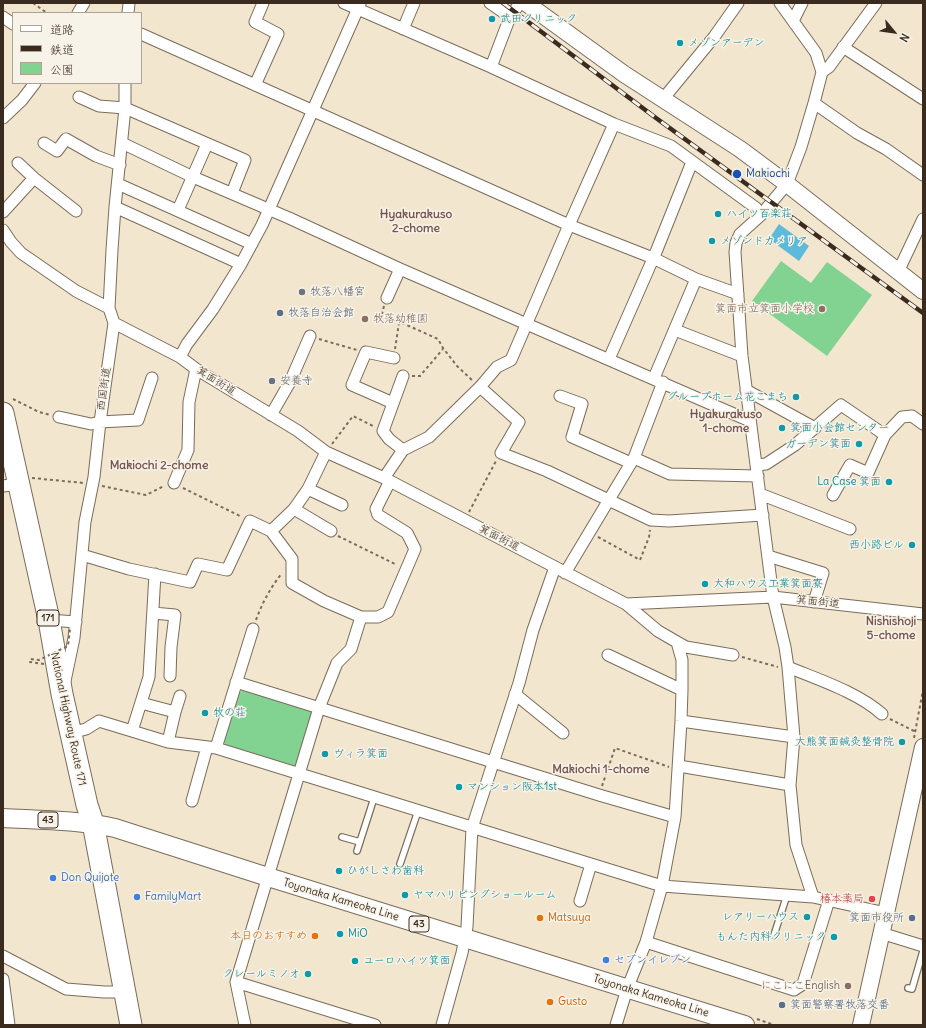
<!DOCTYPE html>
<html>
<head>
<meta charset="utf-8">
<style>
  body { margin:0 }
  #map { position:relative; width:926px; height:1028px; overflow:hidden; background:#f2e6ce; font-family:Delius,"Klee One",sans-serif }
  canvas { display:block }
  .frame { position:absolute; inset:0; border:4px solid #3b2a1e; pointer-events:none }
  .legend { position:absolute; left:12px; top:12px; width:130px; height:72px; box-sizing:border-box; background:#f7f3e8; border:1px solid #aca397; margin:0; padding:5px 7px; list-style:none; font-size:12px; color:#3b2a1e }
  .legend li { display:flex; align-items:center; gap:8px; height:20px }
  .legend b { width:20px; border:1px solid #aca397 }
  .north { position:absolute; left:874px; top:12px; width:40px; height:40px; -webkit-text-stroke:3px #f7f3e8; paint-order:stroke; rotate:119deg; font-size:11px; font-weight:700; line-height:16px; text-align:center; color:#3b2a1e }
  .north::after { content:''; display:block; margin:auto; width:14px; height:18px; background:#3b2a1e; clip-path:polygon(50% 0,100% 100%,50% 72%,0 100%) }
</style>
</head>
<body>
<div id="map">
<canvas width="926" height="1028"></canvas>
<div class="frame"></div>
<ul class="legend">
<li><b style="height:5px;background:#fff"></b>道路</li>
<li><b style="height:5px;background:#3b2a1e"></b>鉄道</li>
<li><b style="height:11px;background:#82d291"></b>公園</li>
</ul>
<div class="north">N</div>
</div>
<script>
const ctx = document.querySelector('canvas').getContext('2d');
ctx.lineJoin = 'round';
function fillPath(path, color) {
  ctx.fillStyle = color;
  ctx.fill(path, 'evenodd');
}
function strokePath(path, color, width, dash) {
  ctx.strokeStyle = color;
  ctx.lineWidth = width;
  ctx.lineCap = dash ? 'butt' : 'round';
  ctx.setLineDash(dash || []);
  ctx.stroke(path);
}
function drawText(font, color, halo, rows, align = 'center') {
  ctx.font = font + ' Delius,"Klee One",sans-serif';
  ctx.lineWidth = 3;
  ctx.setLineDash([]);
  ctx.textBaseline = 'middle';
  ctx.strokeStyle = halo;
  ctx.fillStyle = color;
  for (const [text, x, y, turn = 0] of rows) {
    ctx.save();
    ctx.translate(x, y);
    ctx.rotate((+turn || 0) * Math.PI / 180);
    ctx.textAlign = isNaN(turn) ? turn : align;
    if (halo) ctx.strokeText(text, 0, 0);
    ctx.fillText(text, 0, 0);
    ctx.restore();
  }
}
const green = new Path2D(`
  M781 261 811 283 827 262 872 295 827 356 752 301Z
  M244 690 310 710 313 716 298 765 293 767 226 746 223 740 238 693Z`);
const water = new Path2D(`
  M779 224 809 246 799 261 769 239Z`);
const path = new Path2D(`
  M33 3 47 13
  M384 306 382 314 438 339 443 348 457 366 473 381
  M319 339 357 350
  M395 349 399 323
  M412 376H420L443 349
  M13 399 39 412 51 415
  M332 444 353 416 375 427
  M32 478 84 483
  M102 486 146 495 164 486
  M183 488 242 517
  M469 512 496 461
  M338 536 397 565
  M598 537 640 560 649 537 650 530
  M256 620C262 603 271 587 282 573
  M742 657 778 667
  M890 719 916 732
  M914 738 923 690
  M602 786 615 748 669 767
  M757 1019 774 1025`);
const lane = new Path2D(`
  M342 837 360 842
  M357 851 374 798
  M400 864 418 811
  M774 935 787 895
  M908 988 912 989 923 951`);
const street = new Path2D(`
  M344 3 491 67 614 124 671 146 756 208 760 216
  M490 3 510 17
  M780 3 816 53 822 72
  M78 13 84 3
  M128 13 129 3
  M3 17 13 24
  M793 21 802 3
  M403 29 414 3
  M141 34 569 225 653 258 696 279 738 294
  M843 47 923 99
  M491 67 510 17 520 3
  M255 85 278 34 255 22 263 3
  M79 97 99 106 125 108 245 160 232 193
  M663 99 714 37 738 3
  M814 103 857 133 886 149 923 175
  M3 118 22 100 35 83
  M44 143 57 151 66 139 96 156 120 165
  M122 143 193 177 289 218 400 269 750 421
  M18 163 34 178 76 211
  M118 184 252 244
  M115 207 241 264
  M178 210 207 144
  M3 212 34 178
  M3 230 11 242 21 253 76 291 109 308
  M898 272 923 219
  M387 298 400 269
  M114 323 180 357 196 369 298 431 326 452 384 478 626 604 773 597 923 614
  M675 330 742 356
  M180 357 187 344 213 309 241 264 262 225 360 4
  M609 359 656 252 692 162
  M654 378 696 279
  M480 387 519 422 501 453 547 471 651 520 669 521 763 515
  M746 390 815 428
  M560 396 582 404 572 437 631 463
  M393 403 352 385 366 352 394 358
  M271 415 290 382 310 336
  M59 417 91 424 100 422 138 420 152 378
  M403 450 389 439 383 431 403 376
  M634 458 670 474 758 476
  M756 465 766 464 795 445 841 405 885 435 902 417 912 416 923 424
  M384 478 403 450 429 437 480 387 497 367 511 360 569 225 614 124
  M174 483 188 450 189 402 196 369
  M3 486 18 484
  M308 489 342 505
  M760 494 850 529
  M833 495 850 465 868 473 885 435
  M294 509 331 531
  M271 531 294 509 308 489 326 452
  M82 555 129 569 190 582 198 564 227 570 250 521 271 531 292 559V583L324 601 361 617H378L388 612 415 549 407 533 378 515 376 509 390 481
  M768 556 823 573 814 602
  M565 573 634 458 663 382
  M153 613 175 615 171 647 170 676
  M49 620 76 622
  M677 642 686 647 733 655
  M608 655 682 690
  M788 667C819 680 857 692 882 714
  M65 681 74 638 85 522 94 477 100 422 114 323 109 308 112 250 115 207 125 108V83
  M236 682 599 795 675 817
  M515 694 563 733
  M141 703 175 712
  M681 721 794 737
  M132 731 149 677 155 574
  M71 733 86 729 99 721 168 742 216 748 662 886 813 897 886 913
  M168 742 175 712 180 696
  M216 748 253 629
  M679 766 790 785
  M192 801 207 747
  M813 897 796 845 790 785 794 737 788 667 785 647 773 597 742 356 735 252 736 243 740 234 760 216 787 184 801 147 814 103 822 72 829 67 876 3
  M580 901 591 864
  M881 933 923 946
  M646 942 794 990 803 984 829 900
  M3 956 66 989 104 992H124
  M3 979 9 1025
  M236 982 375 1025
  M245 1025 236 982 319 708 337 663 351 649 361 617
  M442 1025 462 953 467 927 472 828 519 683 533 630 555 567
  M616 1025 627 989 646 942 662 886 675 817 681 721 682 690V660L677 642 658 631 626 604`);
const secondary = new Path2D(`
  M526 3 624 74 740 149 787 184 923 291
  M861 1025 923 747`);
const primary = new Path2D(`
  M3 818C41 820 78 820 115 828L268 877 745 1025`);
const highway = new Path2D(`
  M3 413 49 620 62 694 87 805 93 823 131 1025`);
const rail = new Path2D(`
  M503 3 656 118 923 313`);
const pathBridge = new Path2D(`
  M44 664 30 662V659L39 660 68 646 70 629`);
const markers = [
  [492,19,4,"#0f9aa8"],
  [680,43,4,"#0f9aa8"],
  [737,174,5,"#1a4fb4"],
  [718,214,4,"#0f9aa8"],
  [712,241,4,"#0f9aa8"],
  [302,292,4,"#6b7280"],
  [822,309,4,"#8d6e63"],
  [280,313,4,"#5c6f8a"],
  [365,319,4,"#8d6e63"],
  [272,381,4,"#6b7280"],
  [796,397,4,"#0f9aa8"],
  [782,428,4,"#0f9aa8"],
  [859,444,4,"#0f9aa8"],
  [889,482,4,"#0f9aa8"],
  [912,545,4,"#0f9aa8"],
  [705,584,4,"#0f9aa8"],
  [205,713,4,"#0f9aa8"],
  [902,742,4,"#0f9aa8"],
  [325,754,4,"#0f9aa8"],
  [459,787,4,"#0f9aa8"],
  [339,871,4,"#0f9aa8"],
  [53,878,4,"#3f7fe0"],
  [405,895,4,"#0f9aa8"],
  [137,897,4,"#3f7fe0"],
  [872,899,4,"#e0444e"],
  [807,917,4,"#0f9aa8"],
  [540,918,4,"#e8710a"],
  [912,918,4,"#5c6f8a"],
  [340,934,4,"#0f9aa8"],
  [315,936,4,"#e8710a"],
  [834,937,4,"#0f9aa8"],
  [606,960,4,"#3f7fe0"],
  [355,961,4,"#0f9aa8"],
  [308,974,4,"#0f9aa8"],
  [848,986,4,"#8d6e63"],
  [550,1002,4,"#e8710a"],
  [782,1005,4,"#5c6f8a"]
];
const shields = [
  [48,618,22],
  [48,820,20],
  [419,924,20]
];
const shieldNames = [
  ["171",48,618],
  ["43",48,820],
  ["43",419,924]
];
const cultureNames = [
  ["武田クリニック",500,19],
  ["メゾンアーデン",688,43],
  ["ハイツ百楽荘",726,214],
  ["メゾンドカメリア",720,241],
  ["グループホーム花こまち",788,397,"right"],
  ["箕面小会館センター",790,428],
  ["ガーデン箕面",851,444,"right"],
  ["La Case 箕面",881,482,"right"],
  ["西小路ビル",904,545,"right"],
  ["大和ハウス工業箕面寮",713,584],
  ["牧の荘",213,713],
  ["大熊箕面鍼灸整骨院",894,742,"right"],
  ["ヴィラ箕面",333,754],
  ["マンション阪本1st",467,787],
  ["ひがしさわ歯科",347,871],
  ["ヤマハリビングショールーム",413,895],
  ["レアリーハウス",799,917,"right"],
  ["MiO",348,934],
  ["もんた内科クリニック",826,937,"right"],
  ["ユーロハイツ箕面",363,961],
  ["クレールミノオ",300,974,"right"]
];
const transitNames = [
  ["Makiochi",746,174]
];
const worshipNames = [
  ["牧落八幡宮",310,292],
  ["安養寺",280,381]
];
const educationNames = [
  ["箕面市立箕面小学校",814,309],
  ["牧落幼稚園",373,319,"left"],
  ["にこにこEnglish",840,986]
];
const serviceNames = [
  ["牧落自治会館",288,313],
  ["箕面市役所",904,918,"right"],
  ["箕面警察署牧落交番",790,1005]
];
const streetNames = [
  ["箕面街道",216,381,32],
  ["西国街道",104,389,-82],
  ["箕面街道",499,538,27],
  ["箕面街道",818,602,6],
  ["National Highway Route 171",68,719,78],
  ["Toyonaka Kameoka Line",341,900,17],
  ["Toyonaka Kameoka Line",651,996,17]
];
const shopNames = [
  ["Don Quijote",61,878],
  ["FamilyMart",145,897],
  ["セブンイレブン",614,960]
];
const healthNames = [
  ["椿本薬局",864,899]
];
const foodNames = [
  ["Matsuya",548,918],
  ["本日のおすすめ",307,936,"right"],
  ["Gusto",558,1002]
];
const neighbourhoodNames = [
  ["Hyakurakuso",416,215],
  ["2-chome",416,229],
  ["Hyakurakuso",726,415],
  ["1-chome",726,429],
  ["Makiochi 2-chome",159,466],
  ["Nishishoji",891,622],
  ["5-chome",891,636],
  ["Makiochi 1-chome",601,770]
];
fillPath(green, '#82d291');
fillPath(water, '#5cbada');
strokePath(lane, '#7b6c5c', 8);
strokePath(street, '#7b6c5c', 13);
strokePath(secondary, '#7b6c5c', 18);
strokePath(primary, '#7b6c5c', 20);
strokePath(highway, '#7b6c5c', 23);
strokePath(path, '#7b6c5c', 2, [3, 3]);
strokePath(lane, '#fff', 5.5);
strokePath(street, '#fff', 11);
strokePath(secondary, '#fff', 16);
strokePath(primary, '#fff', 18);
strokePath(highway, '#fff', 21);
strokePath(rail, '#3b2a1e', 4.5);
strokePath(rail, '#f7f3e8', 3, [9]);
strokePath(pathBridge, '#7b6c5c', 2, [3, 3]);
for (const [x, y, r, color] of markers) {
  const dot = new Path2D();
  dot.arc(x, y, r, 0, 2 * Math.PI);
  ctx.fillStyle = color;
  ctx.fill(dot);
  strokePath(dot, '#f7f3e8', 1.5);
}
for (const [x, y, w] of shields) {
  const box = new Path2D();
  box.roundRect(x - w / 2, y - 8, w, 16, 3);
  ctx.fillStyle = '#f7f3e8';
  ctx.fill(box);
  strokePath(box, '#3b2a1e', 1);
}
drawText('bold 10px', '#3b2a1e', null, shieldNames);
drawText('11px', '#0d838f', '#f7f3e8', cultureNames, 'left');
drawText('11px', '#164399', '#f7f3e8', transitNames, 'left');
drawText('11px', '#5b616d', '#f7f3e8', worshipNames, 'left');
drawText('11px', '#785e54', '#f7f3e8', educationNames, 'right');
drawText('11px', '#4e5e75', '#f7f3e8', serviceNames, 'left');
drawText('11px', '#3b2a1e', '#f7f3e8', streetNames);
drawText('11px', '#366cbe', '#f7f3e8', shopNames, 'left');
drawText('11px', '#be3a42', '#f7f3e8', healthNames, 'right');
drawText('11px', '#c56008', '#f7f3e8', foodNames, 'left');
drawText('bold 12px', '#7a5850', '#f7f3e8', neighbourhoodNames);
</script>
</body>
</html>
